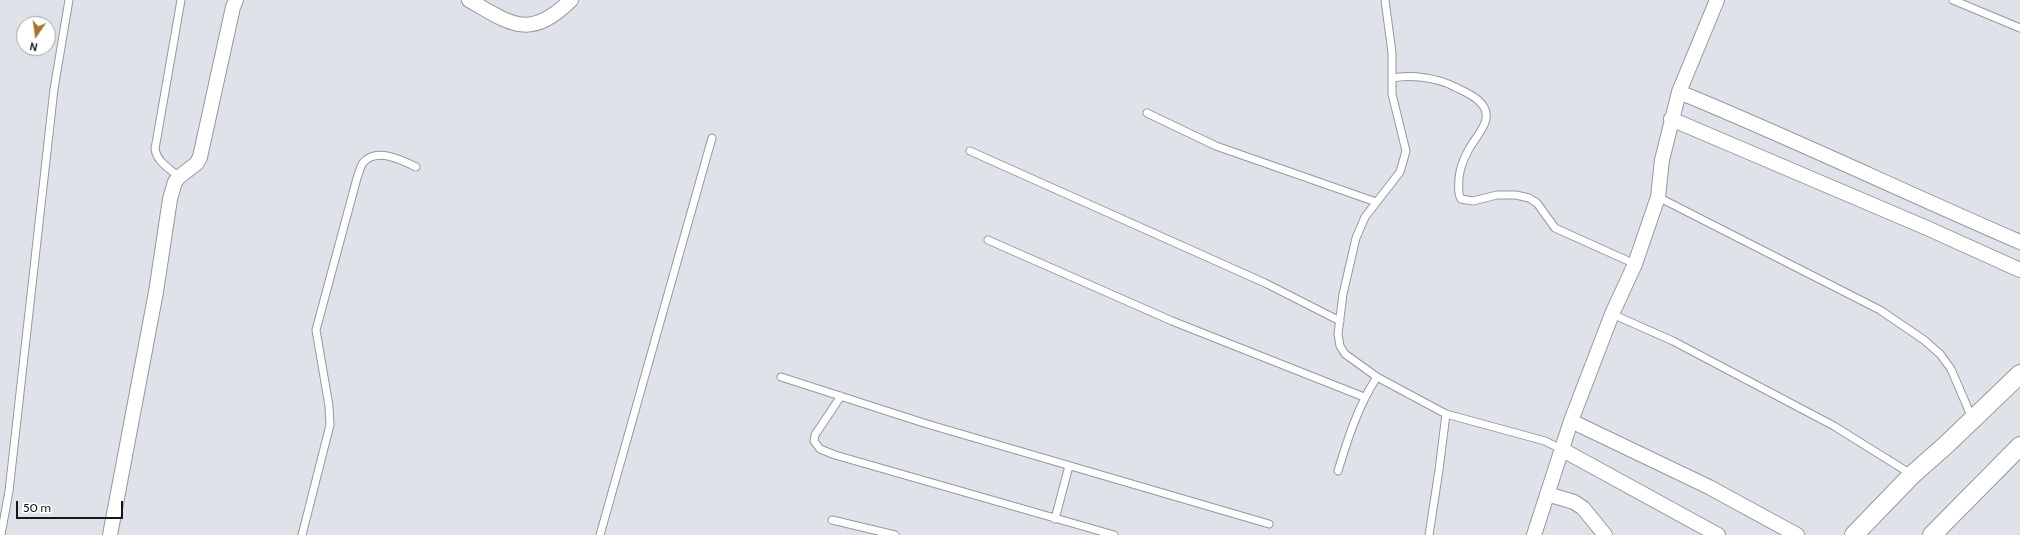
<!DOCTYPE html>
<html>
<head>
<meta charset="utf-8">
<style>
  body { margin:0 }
  #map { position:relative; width:2020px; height:535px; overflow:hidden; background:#dfe3e9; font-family:Cabin,sans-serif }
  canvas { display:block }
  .north { position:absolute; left:16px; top:16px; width:40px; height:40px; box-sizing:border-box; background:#fff; border:1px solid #a1a2a3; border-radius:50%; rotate:193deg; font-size:11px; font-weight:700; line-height:16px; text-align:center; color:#151719 }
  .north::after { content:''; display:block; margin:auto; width:14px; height:18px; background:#aa722f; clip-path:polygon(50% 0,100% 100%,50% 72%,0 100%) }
  .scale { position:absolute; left:16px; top:501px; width:107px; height:18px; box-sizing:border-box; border:2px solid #151719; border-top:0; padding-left:5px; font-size:12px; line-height:14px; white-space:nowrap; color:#151719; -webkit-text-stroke:3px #fff; paint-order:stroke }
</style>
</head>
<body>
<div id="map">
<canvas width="2020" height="535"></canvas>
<div class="north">N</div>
<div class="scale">50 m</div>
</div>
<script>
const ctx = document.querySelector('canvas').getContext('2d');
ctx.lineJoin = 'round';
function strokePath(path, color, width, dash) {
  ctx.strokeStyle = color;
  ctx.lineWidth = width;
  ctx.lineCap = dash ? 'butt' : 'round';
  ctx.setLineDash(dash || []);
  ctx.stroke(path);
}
const service = new Path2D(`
  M1385 0 1392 53V94L1406 151 1400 172 1365 217 1356 238 1343 294 1338 334 1340 346 1345 354 1377 377 1446 414 1545 441 1561 449
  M1953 0 2020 28
  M1392 78C1411 74 1438 78 1455 87 1463 91 1473 95 1479 101 1497 118 1477 134 1469 149 1464 158 1460 167 1459 178 1459 186 1457 192 1461 199L1473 201 1497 195H1516L1529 198 1537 203 1555 228 1635 264
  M1147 113 1216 146 1376 202
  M970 151 1265 283 1340 321
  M179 177C169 168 157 162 155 149L181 0
  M1658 197 1880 310 1924 340 1940 354 1951 369 1972 418
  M988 240 1172 321 1364 397
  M1612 314 1673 341 1834 426 1911 474
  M781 377 927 424 1269 524
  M841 396 815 435 814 441 820 449 835 455 1114 535
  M1338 471C1348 438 1358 406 1377 377
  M1055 519 1069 466
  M832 520 895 535
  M1 535 9 491 54 89 69 0
  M302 535 330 425 329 406 316 330 357 178C359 173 360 167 363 163 376 147 402 160 416 167
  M600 535 712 138
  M1429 535 1439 470 1446 414`);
const minor = new Path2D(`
  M469 0C512 25 530 40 571 0
  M1679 92C1794 139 1906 193 2020 242
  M1671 119 1927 228 2020 270
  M1571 421 1709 487 1797 535
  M1561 449 1718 535
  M1547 494 1574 502 1583 508 1605 535
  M110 535 156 292 170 199 175 182 179 177 197 163 200 157 233 7 236 0
  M1534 535 1571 421 1612 314 1635 264 1658 197 1662 160 1679 92 1717 0`);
const tertiary = new Path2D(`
  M1854 535 1912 475 1947 444 2020 374
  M1932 535 2020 446`);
strokePath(service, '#94999e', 9);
strokePath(minor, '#94999e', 16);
strokePath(tertiary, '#94999e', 20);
strokePath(service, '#fff', 7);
strokePath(minor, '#fff', 14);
strokePath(tertiary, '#fff', 18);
</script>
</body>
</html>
